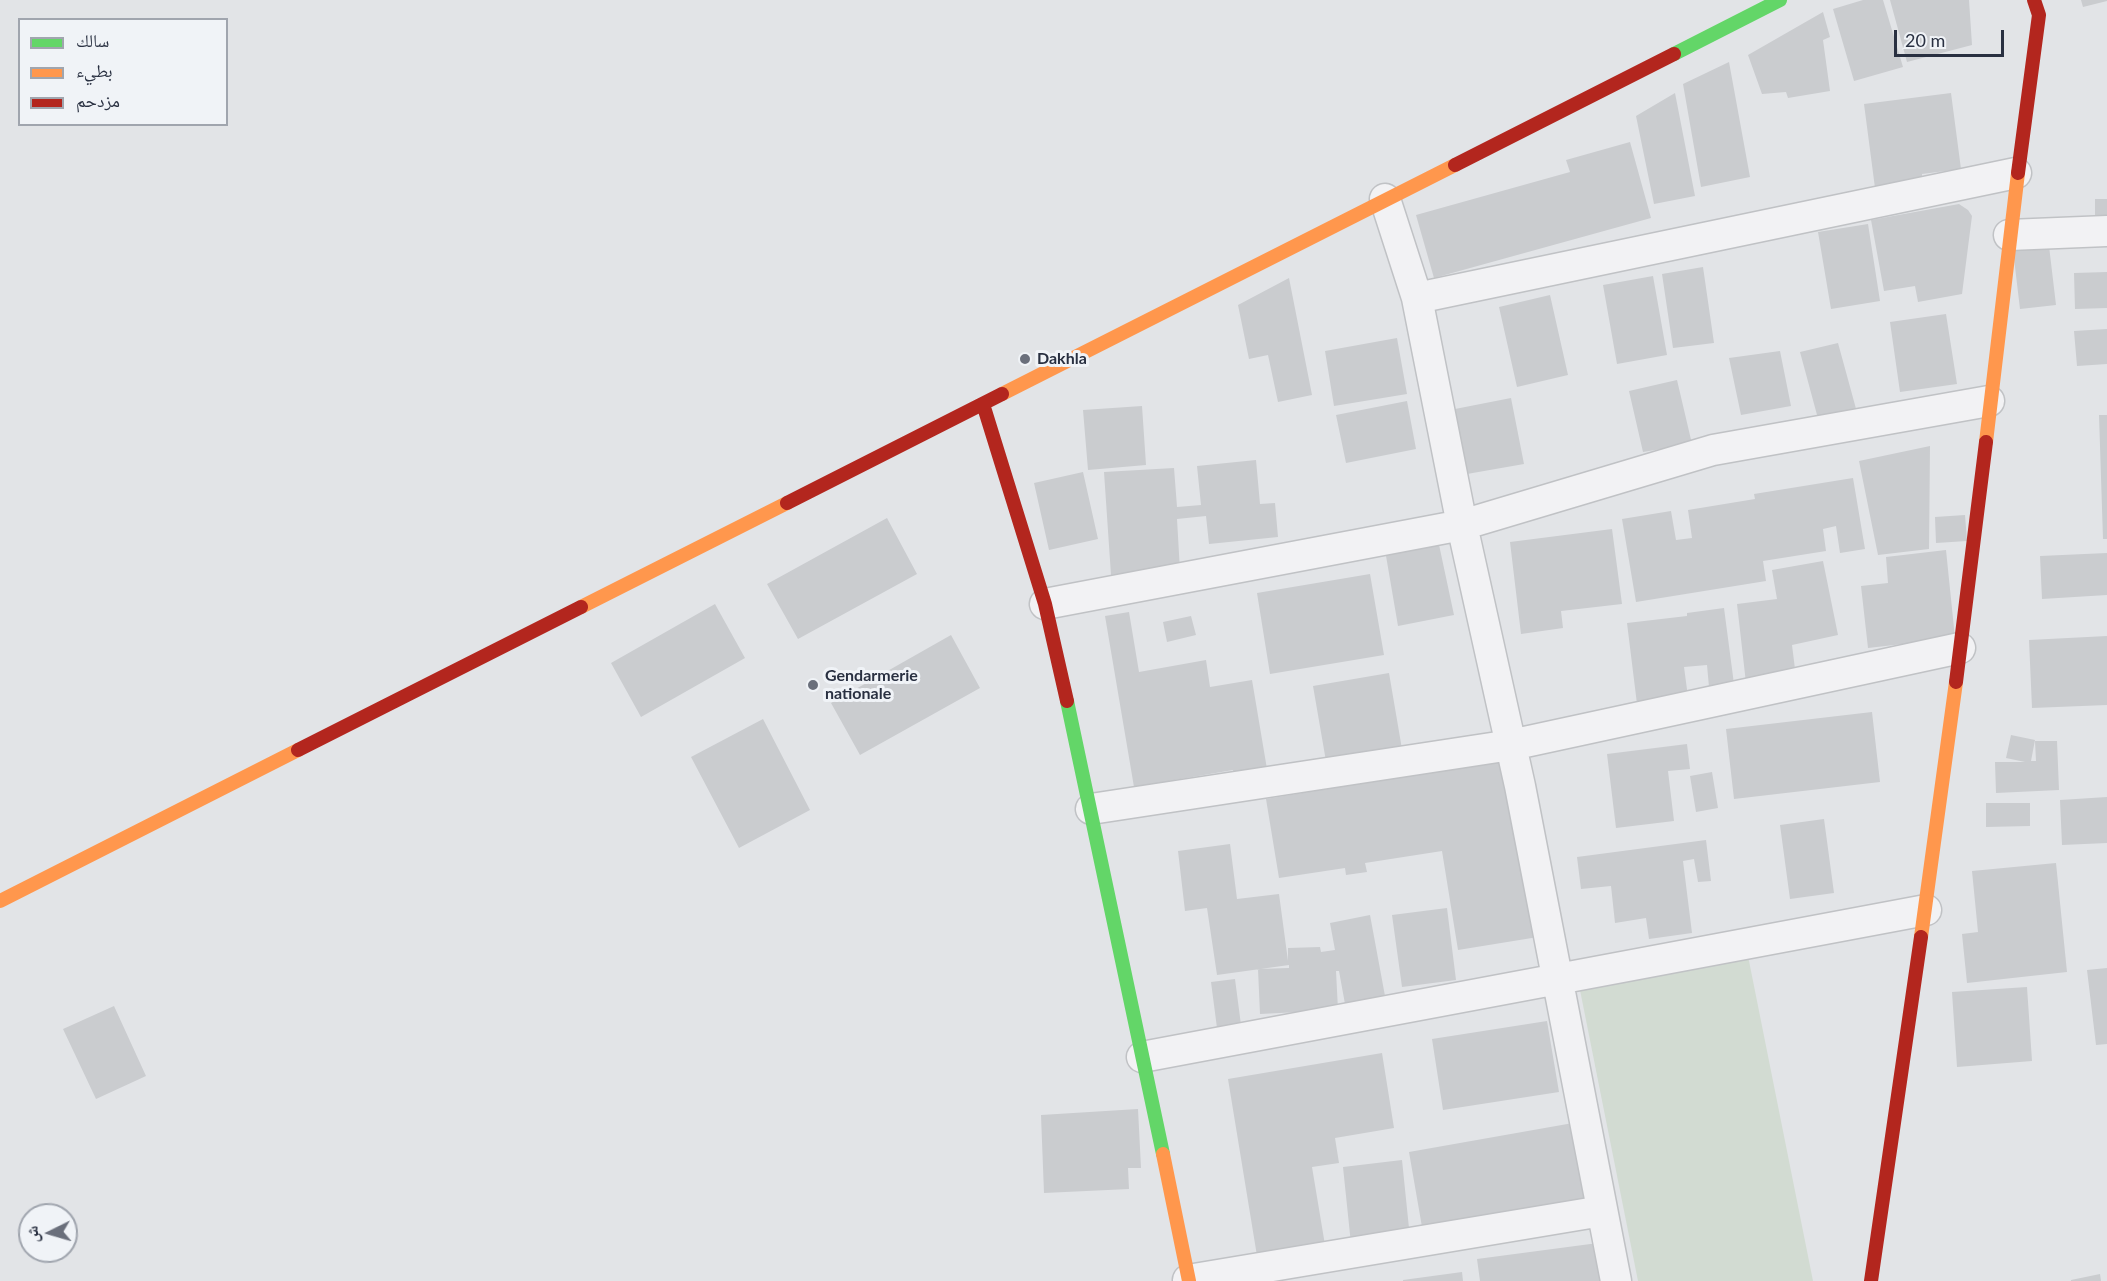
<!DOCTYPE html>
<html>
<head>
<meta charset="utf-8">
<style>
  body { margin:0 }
  #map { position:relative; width:2107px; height:1281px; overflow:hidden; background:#e2e4e7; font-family:Lato,"Noto Naskh Arabic",sans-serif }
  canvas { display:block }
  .legend { position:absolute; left:18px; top:18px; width:210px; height:108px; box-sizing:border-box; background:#f0f3f7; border:2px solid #a0a5ae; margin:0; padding:8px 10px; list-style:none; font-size:18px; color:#293041 }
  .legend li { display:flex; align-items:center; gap:12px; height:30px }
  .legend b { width:30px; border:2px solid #a0a5ae }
  .north { position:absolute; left:18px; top:1203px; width:60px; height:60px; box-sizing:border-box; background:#f0f3f7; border:2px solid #a0a5ae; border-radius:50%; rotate:265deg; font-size:16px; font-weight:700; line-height:24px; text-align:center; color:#293041 }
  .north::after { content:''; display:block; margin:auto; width:21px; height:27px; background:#6a6f7b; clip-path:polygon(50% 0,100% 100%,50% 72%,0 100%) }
  .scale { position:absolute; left:1894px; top:30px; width:110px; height:27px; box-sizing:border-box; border:3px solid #293041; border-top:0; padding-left:8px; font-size:18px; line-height:21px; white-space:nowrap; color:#293041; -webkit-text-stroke:4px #f0f3f7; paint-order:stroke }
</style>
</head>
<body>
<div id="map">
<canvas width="2107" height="1281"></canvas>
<ul class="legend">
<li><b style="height:8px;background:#63d668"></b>سالك</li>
<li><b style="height:8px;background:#ff974d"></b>بطيء</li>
<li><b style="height:8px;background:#b3261e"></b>مزدحم</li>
</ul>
<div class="north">ش</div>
<div class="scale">20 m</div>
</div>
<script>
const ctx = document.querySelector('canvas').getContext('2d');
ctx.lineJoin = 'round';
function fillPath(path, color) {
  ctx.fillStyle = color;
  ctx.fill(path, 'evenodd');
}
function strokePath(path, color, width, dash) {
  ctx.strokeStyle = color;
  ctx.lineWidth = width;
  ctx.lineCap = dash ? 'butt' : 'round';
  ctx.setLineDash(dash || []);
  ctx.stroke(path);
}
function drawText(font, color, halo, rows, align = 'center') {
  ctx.font = font + ' Lato,sans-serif';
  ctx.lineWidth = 6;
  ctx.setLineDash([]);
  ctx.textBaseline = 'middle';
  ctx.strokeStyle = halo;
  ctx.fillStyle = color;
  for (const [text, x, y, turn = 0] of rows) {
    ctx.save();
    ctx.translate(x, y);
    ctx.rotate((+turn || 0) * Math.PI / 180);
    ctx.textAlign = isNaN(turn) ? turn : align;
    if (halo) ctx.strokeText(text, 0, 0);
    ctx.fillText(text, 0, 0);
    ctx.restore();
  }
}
const green = new Path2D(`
  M1746 946 1813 1281H1638L1578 980Z`);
const building = new Path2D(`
  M1863 0H1883L1903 67 1854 81 1833 9Z
  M1890 0H1969L1972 45 1907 62Z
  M2081 0H2107V1L2083 7Z
  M1823 12 1830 37 1823 40 1830 91 1788 98 1786 92 1762 94 1748 55Z
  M1729 62 1750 177 1701 187 1683 84Z
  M1675 93 1695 196 1654 204 1636 116Z
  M1951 93 1961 169 1922 174V182L1875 188 1864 104Z
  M1630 142 1651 218 1434 278 1416 215 1570 172 1566 160Z
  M2095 199H2107V225H2095Z
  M1959 204 1968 210 1972 216 1962 294 1918 302 1915 286 1884 291 1871 220Z
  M1868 224 1880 301 1831 309 1818 232Z
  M2049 246 2056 305 2020 309 2013 250Z
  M1703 267 1714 343 1673 348 1662 274Z
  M2107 272V308L2075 309 2074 273Z
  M1653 276 1667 355 1617 364 1603 285Z
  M1289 278 1312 395 1278 402 1268 355 1249 359 1238 305Z
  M1550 295 1568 375 1517 387 1499 307Z
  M1946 314 1957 384 1900 392 1890 322Z
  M2107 329V364L2077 366 2074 331Z
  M1397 338 1407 394 1334 406 1325 351Z
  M1838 343 1858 416 1820 426 1800 352Z
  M1780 351 1791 406 1741 415 1729 358Z
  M1677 380 1692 444 1643 452 1629 391Z
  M1511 398 1524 464 1467 474 1455 409Z
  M1407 401 1416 449 1346 463 1336 415Z
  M1142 406 1146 465 1088 470 1083 410Z
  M2099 415H2107V539H2103Z
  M1930 446 1929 549 1878 555 1859 461Z
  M1256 460 1260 504 1275 503 1278 537 1209 544 1206 516 1177 519 1180 571 1111 575 1104 472 1174 468 1177 507 1201 505 1197 466Z
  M1083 472 1098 539 1049 550 1034 483Z
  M1853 478 1865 549 1840 553 1836 526 1823 529 1826 551 1763 561 1766 581 1636 602 1622 519 1671 511 1676 540 1692 538 1688 510 1755 499 1754 494Z
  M1965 515 1967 541 1936 543 1935 517Z
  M887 518 917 574 798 639 767 584Z
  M1612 529 1622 604 1561 611 1563 628 1521 634 1510 542Z
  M1438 540 1454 615 1398 626 1385 550Z
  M1946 550 1955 638 1868 648 1861 586 1888 583 1886 557Z
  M2107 553V595L2042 599 2040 556Z
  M1823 561 1838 635 1792 645 1796 677 1746 683 1737 604 1777 599 1772 570Z
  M1370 574 1384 655 1270 674 1257 593Z
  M715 604 745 658 641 717 611 663Z
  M1724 608 1734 684 1709 687 1707 665 1684 667 1688 697 1637 704 1627 623 1687 616V613Z
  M1129 612 1139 672 1206 660 1210 687 1252 680 1268 775 1234 781 1233 770 1134 787 1105 616Z
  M1191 616 1196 635 1167 642 1163 622Z
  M951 635 980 688 860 755 831 703Z
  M2107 636V705L2032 708 2029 640Z
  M1389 673 1403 755 1327 767 1313 686Z
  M1872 712 1880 782 1734 799 1726 729Z
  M763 719 810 810 739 848 691 757Z
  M2011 735 2035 740 2031 761H2036L2035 741H2057L2059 790 1996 793 1995 762H2025L2006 758Z
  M1687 744 1690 769 1668 771 1674 821 1616 828 1607 754Z
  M1509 759 1538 937 1458 950 1442 851 1365 863 1367 872 1346 875 1345 868 1279 878 1266 799Z
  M1712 772 1718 808 1696 812 1690 776Z
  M2107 797V843L2062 845 2060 800Z
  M1986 803H2030V826L1986 827Z
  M1824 819 1834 893 1790 899 1780 825Z
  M1706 840 1711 881 1698 882 1694 859 1683 861 1692 933 1649 939 1646 918 1615 923 1611 886 1581 889 1577 857Z
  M1230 844 1237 899 1279 894 1288 961V948L1320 947 1321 952 1335 950 1330 923 1370 915 1385 996 1345 1004 1339 971H1336L1338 1010 1260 1014 1258 969 1289 968V965L1217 975 1207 908 1185 911 1178 851Z
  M2056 863 2067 972 1967 983 1962 934 1978 932 1972 871Z
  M1447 908 1456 980 1402 987 1392 915Z
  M2107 968V1044L2096 1045 2087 970Z
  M1235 979 1241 1025 1217 1028 1211 982Z
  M2027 987 2032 1061 1957 1067 1952 992Z
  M114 1006 146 1076 96 1099 63 1029Z
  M1547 1021 1559 1092 1443 1110 1432 1039Z
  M1382 1053 1394 1128 1335 1138 1339 1163 1312 1167 1326 1251 1258 1262 1228 1079Z
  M1138 1109 1141 1168H1128L1129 1189 1044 1193 1041 1115Z
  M1573 1123 1587 1198 1422 1227 1409 1152Z
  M1402 1160 1410 1238 1351 1244 1343 1167Z
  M1598 1243 1603 1281H1480L1477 1259Z
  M1462 1272 1463 1281H1403V1280Z
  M2100 1274 2101 1281H2071V1280Z`);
const street = new Path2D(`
  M1385 199 1417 298 1462 525 1520 786 1616 1281
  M2009 235 2107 231
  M1417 298 2016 173
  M1045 604 1462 525 1713 450 1989 401
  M1091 809 1511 745 1960 648
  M1142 1057 1926 910
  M1188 1280 1602 1211`);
const fast = new Path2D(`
  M1674 54 1780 0
  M1067 701 1163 1154`);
const slow = new Path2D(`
  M1002 394 1455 165
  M1986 442 2018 173
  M581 607 787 503
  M0 901 298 750
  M1921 937 1956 682
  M1163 1154 1189 1281`);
const jam = new Path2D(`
  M1455 165 1674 54
  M2018 173 2039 15 2034 0
  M983 404 1045 604 1067 701
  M787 503 1002 394
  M1956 682 1986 442
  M298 750 581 607
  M1871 1281 1921 937`);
const markers = [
  [1025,359,6,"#6a6f7b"],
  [813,685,6,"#6a6f7b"]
];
const poiNames = [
  ["Dakhla",1037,359],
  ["Gendarmerie",825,676],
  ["nationale",825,694]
];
fillPath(green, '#d2dbd2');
fillPath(building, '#cacccf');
strokePath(street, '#c0c2c5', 33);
strokePath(street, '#f2f2f4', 30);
strokePath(fast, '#63d668', 14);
strokePath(slow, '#ff974d', 14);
strokePath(jam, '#b3261e', 14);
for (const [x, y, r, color] of markers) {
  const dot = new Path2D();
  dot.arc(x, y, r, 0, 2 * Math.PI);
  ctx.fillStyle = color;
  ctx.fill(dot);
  strokePath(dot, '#f0f3f7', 2);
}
drawText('bold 16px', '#293041', '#f0f3f7', poiNames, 'left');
</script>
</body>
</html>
